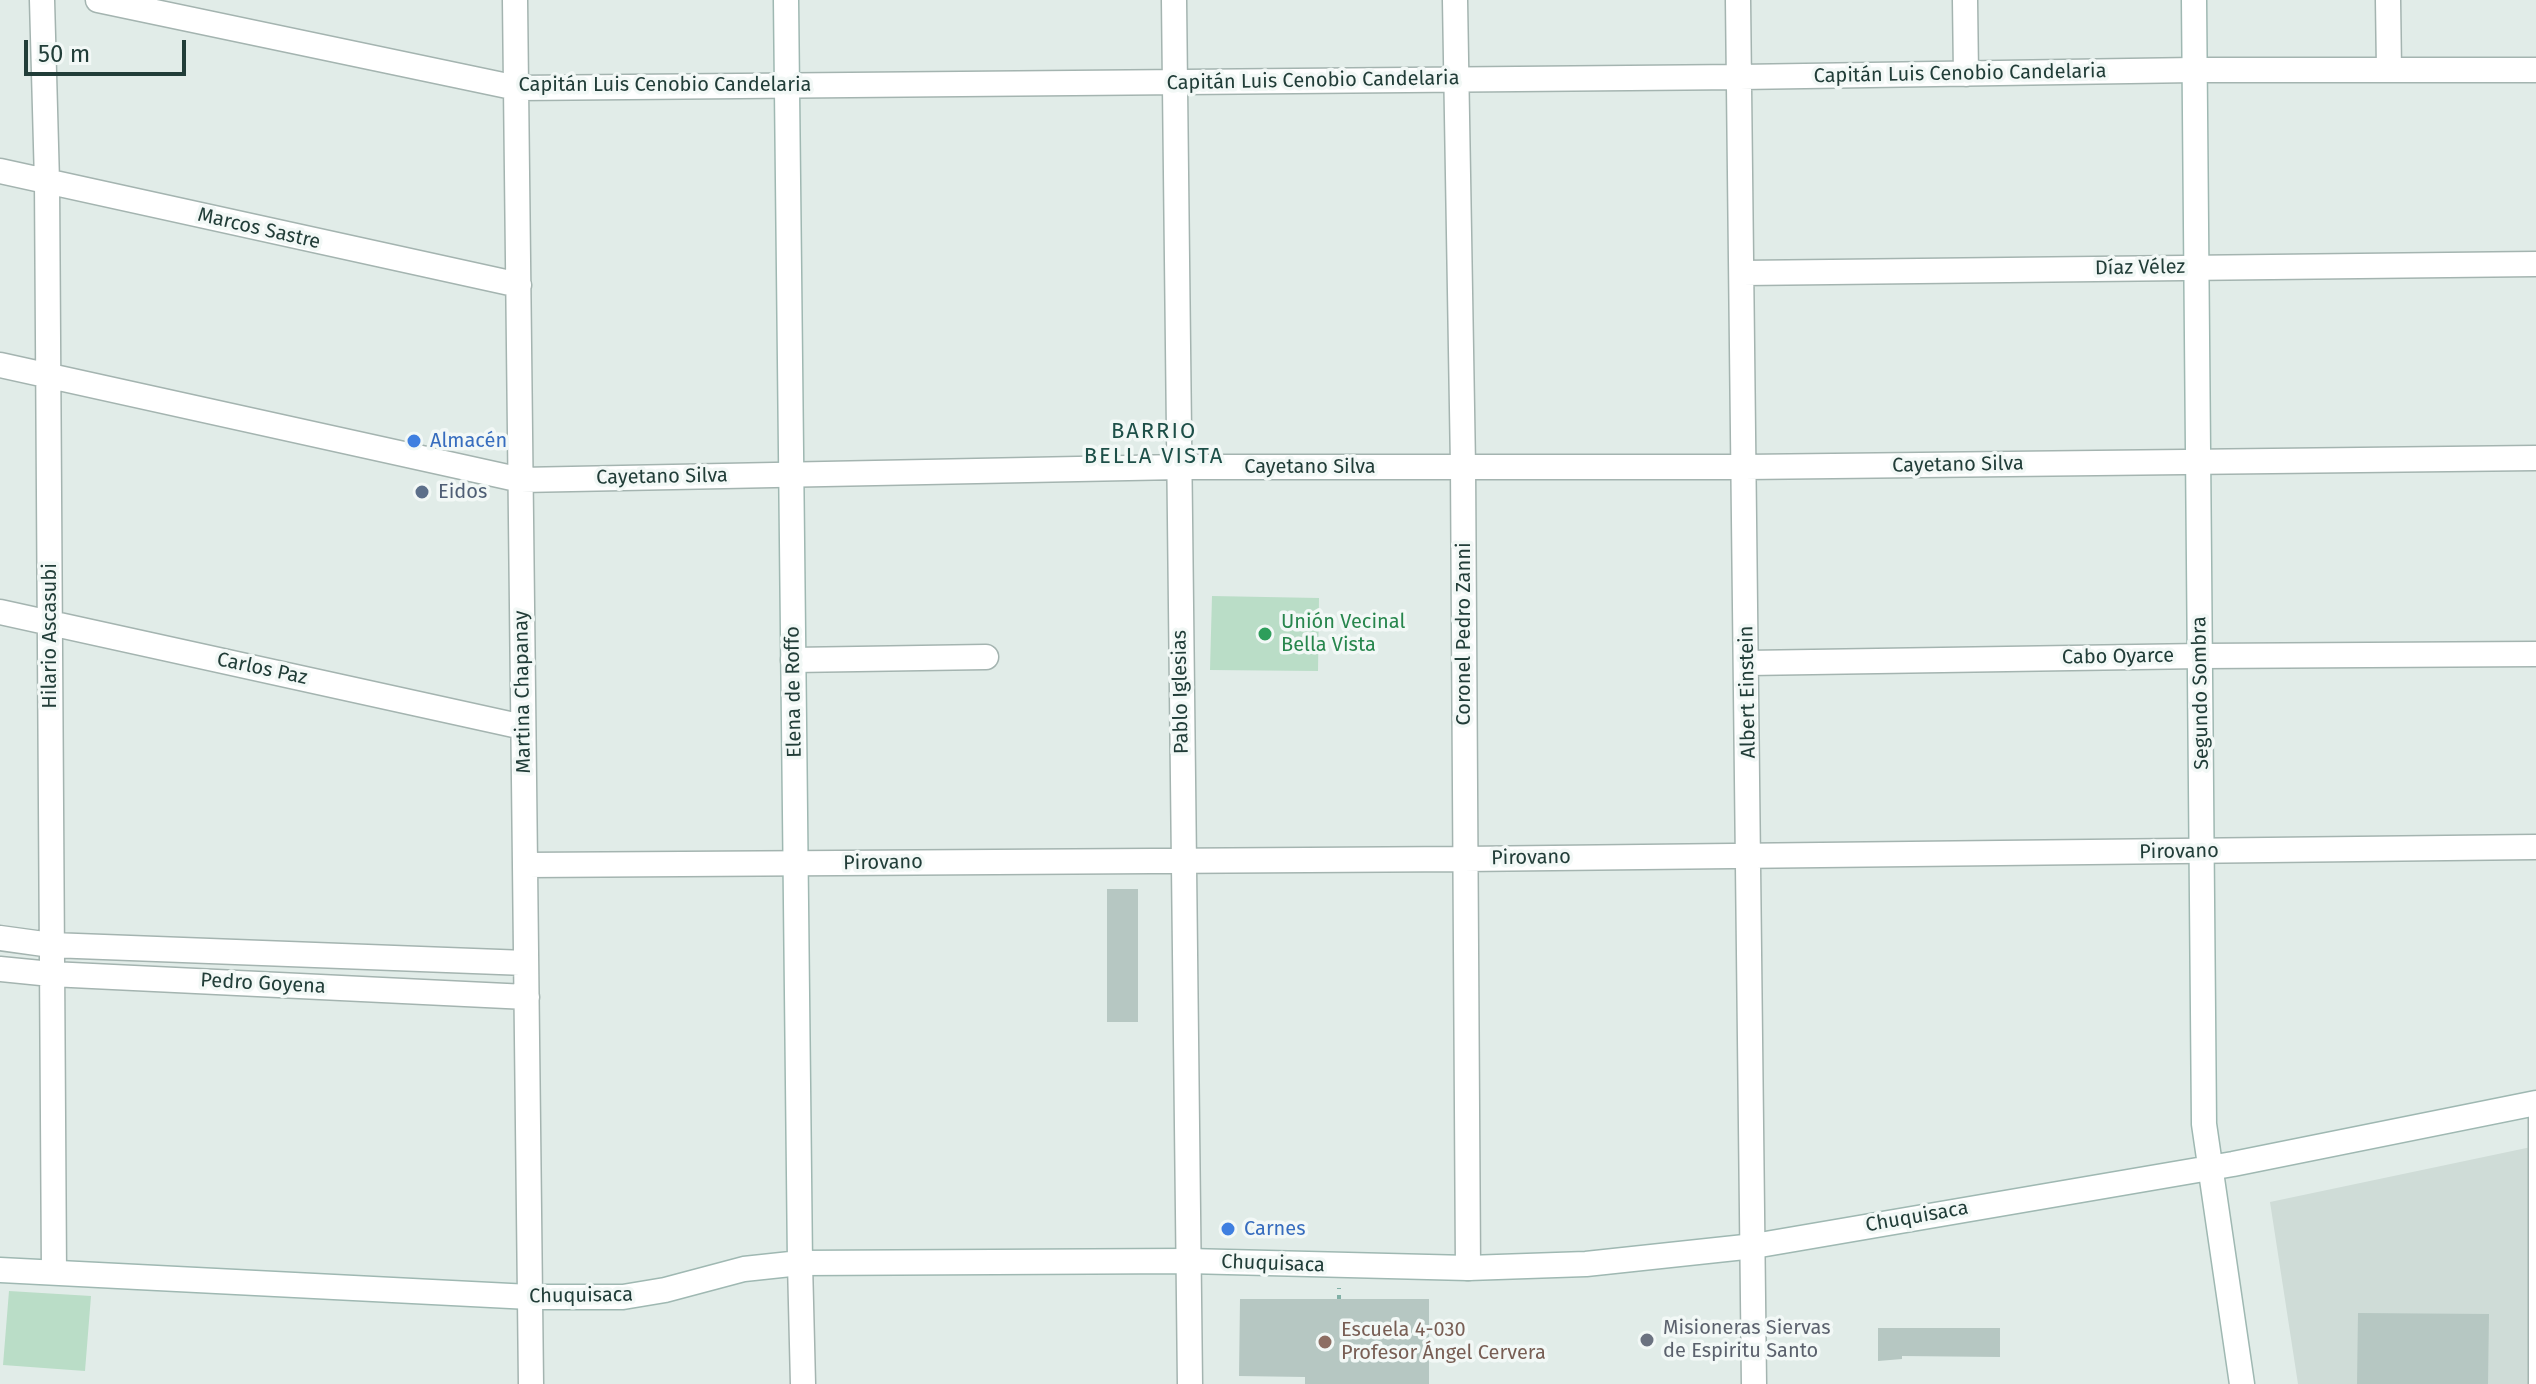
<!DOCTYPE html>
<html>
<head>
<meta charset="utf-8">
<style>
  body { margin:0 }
  #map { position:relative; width:2536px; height:1384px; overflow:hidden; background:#e1ece8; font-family:"Fira Sans",sans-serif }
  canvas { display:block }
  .scale { position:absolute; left:24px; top:40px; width:162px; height:36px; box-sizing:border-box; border:4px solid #213d38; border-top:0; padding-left:10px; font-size:24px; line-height:28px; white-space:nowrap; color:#213d38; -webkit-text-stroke:6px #f2f8f6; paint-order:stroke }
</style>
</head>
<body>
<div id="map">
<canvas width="2536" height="1384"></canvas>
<div class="scale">50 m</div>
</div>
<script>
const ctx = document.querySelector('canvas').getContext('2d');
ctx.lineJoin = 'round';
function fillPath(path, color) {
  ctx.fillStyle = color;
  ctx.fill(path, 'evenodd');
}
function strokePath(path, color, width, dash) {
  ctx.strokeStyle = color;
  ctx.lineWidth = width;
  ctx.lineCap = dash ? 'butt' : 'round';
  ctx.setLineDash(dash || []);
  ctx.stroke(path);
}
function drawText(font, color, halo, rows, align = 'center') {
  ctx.font = font + ' "Fira Sans",sans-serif';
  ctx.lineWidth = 7;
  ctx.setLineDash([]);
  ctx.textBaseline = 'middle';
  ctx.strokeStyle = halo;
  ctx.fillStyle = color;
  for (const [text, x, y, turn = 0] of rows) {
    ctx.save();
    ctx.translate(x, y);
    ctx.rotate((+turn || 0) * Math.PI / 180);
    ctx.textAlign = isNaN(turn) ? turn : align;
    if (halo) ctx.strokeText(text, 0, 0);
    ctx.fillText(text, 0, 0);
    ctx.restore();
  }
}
const built = new Path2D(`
  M2536 1146V1384H2298L2270 1202Z`);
const green = new Path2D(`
  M1212 596 1319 598 1318 671 1210 670Z
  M9 1291 91 1296 85 1371 3 1365Z`);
const building = new Path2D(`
  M1107 889H1138V1022H1107Z
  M1240 1299H1429V1384H1305V1377L1239 1376Z
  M2358 1313 2489 1314 2488 1384H2357Z
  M1878 1328H2000V1357L1902 1356V1359L1878 1361Z`);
const path = new Path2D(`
  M1339 1299V1288`);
const lane = new Path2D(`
  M2535 1384V1103`);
const street = new Path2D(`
  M42 0 47 182 54 1272
  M98 0 517 88 1740 77 2194 70H2536
  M515 0 531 1384
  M1174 0 1190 1384
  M1455 0 1463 466 1468 1268
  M1738 0 1754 1384
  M1965 0 1966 74
  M2388 0 2389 70
  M0 171 519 285
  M1743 273 2536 264
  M0 365 521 480 1179 467H1745L2536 458
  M0 612 523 727
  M793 660 986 657
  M1748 663 2201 656 2536 654
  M526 865 1464 859 2536 847
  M0 938 51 945 526 963
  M0 969 51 974 527 997
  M800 1263 803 1384`);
const secondary = new Path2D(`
  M786 0 800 1263
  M2194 0 2204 1124 2242 1384
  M0 1270 530 1297H623L665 1290 744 1269 800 1263 1188 1261 1468 1268 1586 1264 1754 1246 2233 1164 2536 1103`);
const markers = [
  [414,441,8,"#3f7fe0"],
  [422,492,8,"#5c6f8a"],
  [1265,634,8,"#2e9e5b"],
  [1228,1229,8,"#3f7fe0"],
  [1647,1340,8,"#6b7280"],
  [1325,1342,8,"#8d6e63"]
];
const streetNames = [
  ["Capitán Luis Cenobio Candelaria",1960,74,-1],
  ["Capitán Luis Cenobio Candelaria",1313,81,-1],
  ["Capitán Luis Cenobio Candelaria",665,85],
  ["Marcos Sastre",259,229,13],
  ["Díaz Vélez",2140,268,-1],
  ["Cayetano Silva",1958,465,-1],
  ["Cayetano Silva",1310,467],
  ["Cayetano Silva",662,477,-1],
  ["Coronel Pedro Zanni",1464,634,-90],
  ["Hilario Ascasubi",50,636,-90],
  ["Cabo Oyarce",2118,657,-1],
  ["Carlos Paz",262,669,12],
  ["Martina Chapanay",523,692,-91],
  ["Elena de Roffo",794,692,-91],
  ["Pablo Iglesias",1181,692,-91],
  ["Albert Einstein",1748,692,-91],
  ["Segundo Sombra",2201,693,-91],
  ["Pirovano",2179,852,-1],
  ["Pirovano",1531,858,-1],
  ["Pirovano",883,863,-1],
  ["Pedro Goyena",263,984,3],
  ["Chuquisaca",1917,1217,-10],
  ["Chuquisaca",1273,1264,2],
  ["Chuquisaca",581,1296,-1]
];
const shopNames = [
  ["Almacén",430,441],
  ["Carnes",1244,1229]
];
const serviceNames = [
  ["Eidos",438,492]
];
const leisureNames = [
  ["Unión Vecinal",1281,622],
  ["Bella Vista",1281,645]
];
const worshipNames = [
  ["Misioneras Siervas",1663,1328],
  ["de Espiritu Santo",1663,1351]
];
const educationNames = [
  ["Escuela 4-030",1341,1330],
  ["Profesor Ángel Cervera",1341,1353]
];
const neighbourhoodNames = [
  ["BARRIO",1154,432],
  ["BELLA VISTA",1154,457]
];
fillPath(built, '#cfdcd7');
fillPath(green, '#baddc7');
fillPath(building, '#b6c7c2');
strokePath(lane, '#a4b4b0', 15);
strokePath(street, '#a4b4b0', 27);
strokePath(secondary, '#9fb8b2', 27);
strokePath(path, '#81b0a6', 4, [4, 6]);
strokePath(lane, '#fff', 12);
strokePath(street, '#fff', 24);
strokePath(secondary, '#fff', 24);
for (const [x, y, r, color] of markers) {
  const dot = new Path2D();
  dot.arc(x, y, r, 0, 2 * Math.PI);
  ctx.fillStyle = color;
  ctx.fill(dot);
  strokePath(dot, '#f2f8f6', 3);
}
drawText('20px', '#213d38', '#f2f8f6', streetNames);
drawText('20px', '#366cbe', '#f2f8f6', shopNames, 'left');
drawText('20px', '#4e5e75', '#f2f8f6', serviceNames, 'left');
drawText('20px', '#27864d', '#f2f8f6', leisureNames, 'left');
drawText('20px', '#5b616d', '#f2f8f6', worshipNames, 'left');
drawText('20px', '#785e54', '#f2f8f6', educationNames, 'left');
ctx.letterSpacing = '2px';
drawText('22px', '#1d4f48', '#f2f8f6', neighbourhoodNames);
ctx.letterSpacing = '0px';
</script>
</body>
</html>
